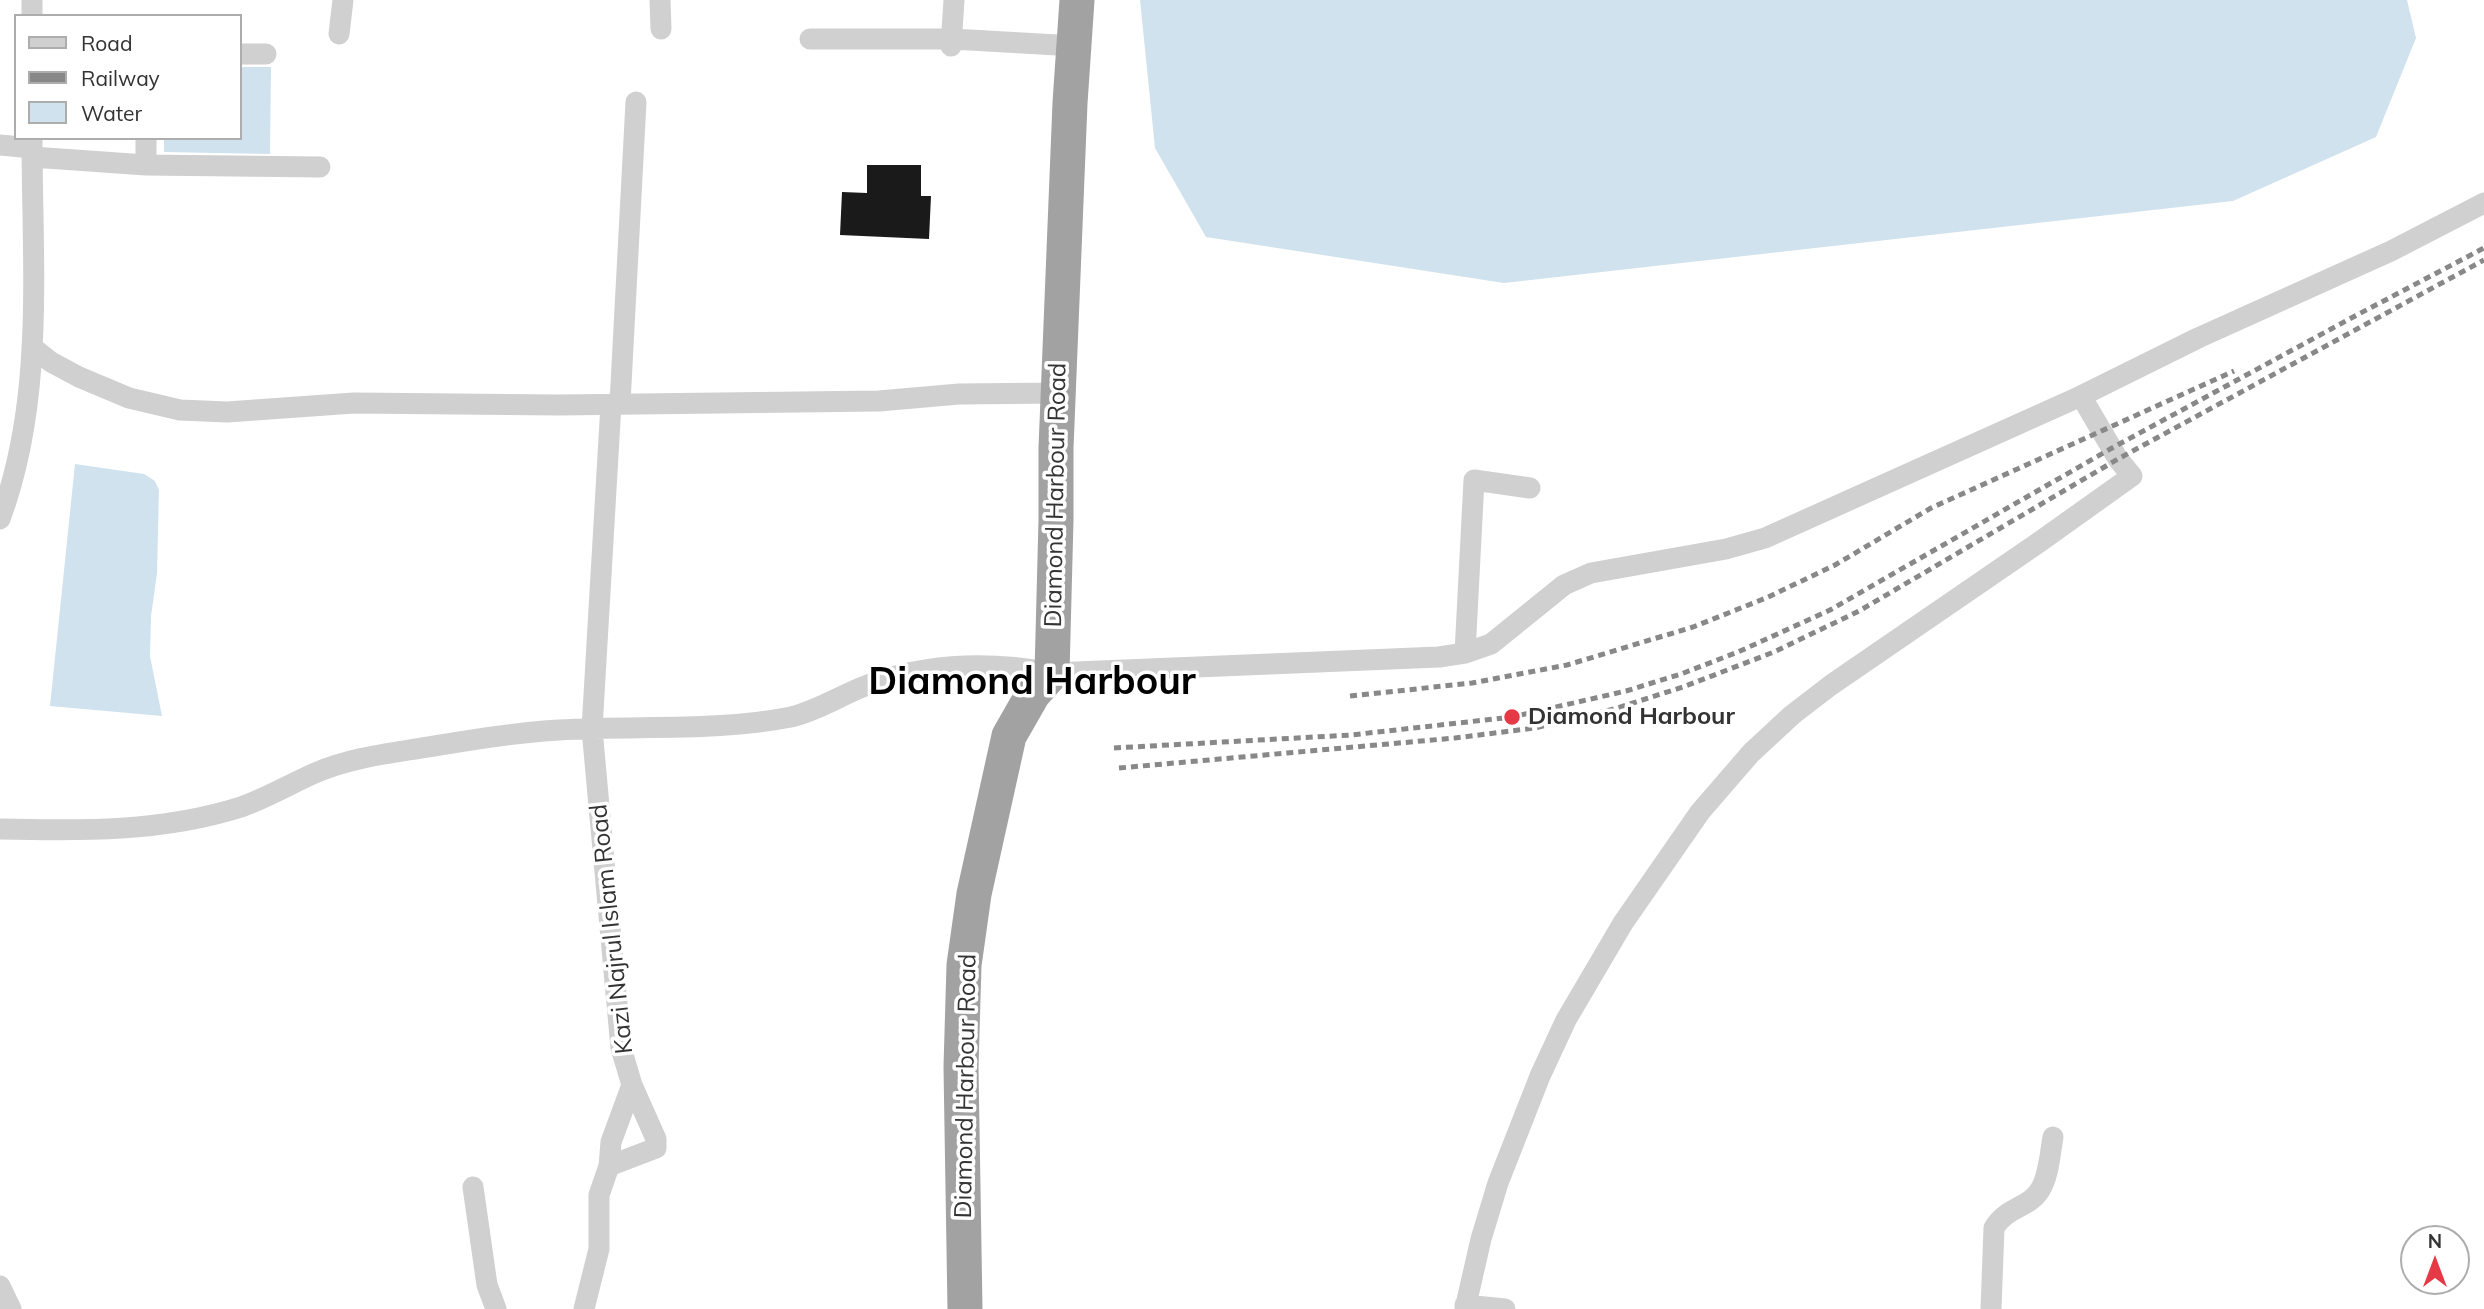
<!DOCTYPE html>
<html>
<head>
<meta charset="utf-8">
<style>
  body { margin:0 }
  #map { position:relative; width:2484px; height:1309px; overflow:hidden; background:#fff; font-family:Mulish,sans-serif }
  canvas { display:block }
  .legend { position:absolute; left:14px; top:14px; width:228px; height:126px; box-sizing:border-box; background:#fff; border:2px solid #adadad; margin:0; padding:9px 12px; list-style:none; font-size:21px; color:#333 }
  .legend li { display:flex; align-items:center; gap:14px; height:35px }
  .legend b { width:35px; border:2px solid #adadad }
  .north { position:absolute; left:2400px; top:1225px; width:70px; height:70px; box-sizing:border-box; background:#fff; border:2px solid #adadad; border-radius:50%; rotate:0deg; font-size:19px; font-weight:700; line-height:28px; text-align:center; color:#333 }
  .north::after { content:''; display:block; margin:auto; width:24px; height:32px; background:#e63946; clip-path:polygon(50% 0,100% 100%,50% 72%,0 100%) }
</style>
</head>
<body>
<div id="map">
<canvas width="2484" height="1309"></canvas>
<ul class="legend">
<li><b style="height:9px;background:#d0d0d0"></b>Road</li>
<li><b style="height:9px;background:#888"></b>Railway</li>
<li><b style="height:19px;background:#cfe2ee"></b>Water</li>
</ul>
<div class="north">N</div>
</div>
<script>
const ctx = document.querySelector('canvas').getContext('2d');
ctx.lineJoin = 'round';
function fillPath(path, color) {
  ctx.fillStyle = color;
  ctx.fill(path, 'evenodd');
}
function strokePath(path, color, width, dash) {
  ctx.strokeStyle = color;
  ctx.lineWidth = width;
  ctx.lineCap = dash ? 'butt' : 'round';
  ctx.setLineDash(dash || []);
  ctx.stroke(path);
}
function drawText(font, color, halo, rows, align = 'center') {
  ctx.font = font + ' Mulish,sans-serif';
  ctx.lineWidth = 7;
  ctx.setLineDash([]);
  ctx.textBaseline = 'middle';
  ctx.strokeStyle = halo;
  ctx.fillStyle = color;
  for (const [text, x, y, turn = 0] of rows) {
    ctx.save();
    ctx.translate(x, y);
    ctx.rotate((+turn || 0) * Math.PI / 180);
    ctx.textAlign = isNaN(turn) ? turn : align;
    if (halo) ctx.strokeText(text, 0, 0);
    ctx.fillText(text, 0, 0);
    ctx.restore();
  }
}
const water = new Path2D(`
  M1140 0H2407L2416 38 2376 137 2233 201 1504 283 1206 237 1155 148Z
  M240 67H271L270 154 164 152V138H240Z
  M75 464 144 474 155 481 159 490 157 573 151 616 150 656 162 716 50 706Z`);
const building = new Path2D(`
  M867 165H921V196H931L929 239 840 235 842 192 867 193Z`);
const minor = new Path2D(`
  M660 0 661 29
  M32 16V0
  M339 34 343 0
  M810 39H952L1075 46
  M951 46 954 0
  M240 54H266
  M0 145 32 148
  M32 157 146 165 320 167
  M146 165V138
  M32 347 51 362 79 377 129 398 180 410 227 412 354 403 559 405 879 401 959 394 1058 393
  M620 403 636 102
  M0 519C45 399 32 264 32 138
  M1465 653 1474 480 1530 488
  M0 829C82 831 162 832 241 807 267 798 290 784 315 773 345 760 377 755 409 750 459 742 509 733 559 730 636 725 715 732 791 717 821 710 847 691 876 682 933 663 994 662 1052 673L1439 657 1465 653 1491 644 1564 585 1591 573 1726 549 1765 538 2081 396 2198 338 2391 251 2484 203
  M609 1166 611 1142 632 1085 621 1048 592 729 611 404
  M473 1187 487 1285 496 1309
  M0 1286 11 1309
  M1465 1305 1505 1309
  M584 1309 599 1249V1195L609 1166 656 1148V1139L632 1085
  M1465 1309 1481 1239 1498 1183 1540 1076 1566 1020 1623 923 1700 812 1751 753 1792 715 1831 685 2038 543 2132 476 2118 459 2081 396
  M1991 1309 1994 1228C2006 1207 2029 1208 2040 1190 2049 1176 2050 1153 2053 1137`);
const trunk = new Path2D(`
  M965 1309 961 1067 964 965 974 894 1009 736 1033 694 1052 673 1056 520V448L1070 103 1077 0`);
const rail = new Path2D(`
  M1350 696 1472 683 1567 665 1693 627 1766 598 1835 565 1931 508 1962 494 2234 371
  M1114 748 1351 735 1512 717 1626 691 1681 674 1738 652 1830 610 2112 448 2355 316 2484 248
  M1119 768 1455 738 1535 728 1614 709 1683 687 1774 652 1859 611 2118 459 2484 260`);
const markers = [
  [1512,717,9,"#e63946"]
];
const streetNames = [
  ["Diamond Harbour Road",1056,495,-89],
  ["Kazi Najrul Islam Road",612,929,-96],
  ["Diamond Harbour Road",966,1086,-89]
];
const poiNames = [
  ["Diamond Harbour",1528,717]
];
const townNames = [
  ["Diamond Harbour",1032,683]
];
fillPath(water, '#cfe2ee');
fillPath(building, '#1a1a1a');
strokePath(minor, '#d0d0d0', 21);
strokePath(trunk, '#a2a2a2', 35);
strokePath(rail, '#888', 5, [7, 5]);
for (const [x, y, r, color] of markers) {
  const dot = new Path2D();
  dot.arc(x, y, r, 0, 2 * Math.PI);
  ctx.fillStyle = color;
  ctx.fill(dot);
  strokePath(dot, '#fff', 2.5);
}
drawText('24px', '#333', '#fff', streetNames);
drawText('bold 24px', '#333', '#fff', poiNames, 'left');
drawText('bold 38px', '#000', '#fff', townNames);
</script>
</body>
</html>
